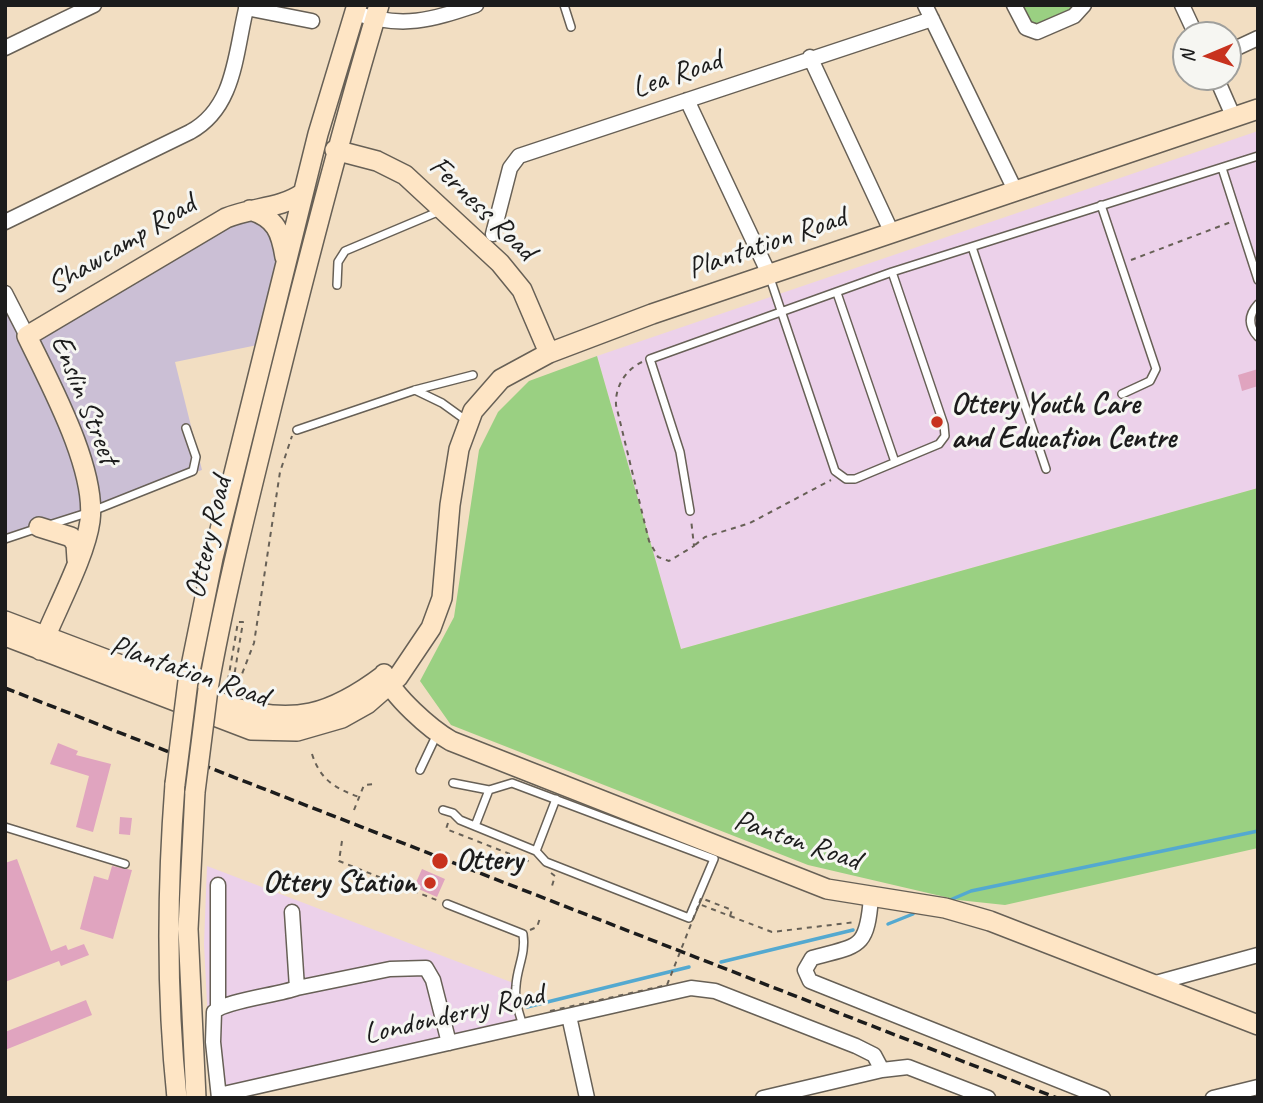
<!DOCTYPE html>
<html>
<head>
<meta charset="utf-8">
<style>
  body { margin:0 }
  #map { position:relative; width:1263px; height:1103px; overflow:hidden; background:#f2dec2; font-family:Caveat,sans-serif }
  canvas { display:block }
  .frame { position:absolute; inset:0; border:7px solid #1c1c1c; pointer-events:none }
  .north { position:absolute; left:1172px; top:21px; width:70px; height:70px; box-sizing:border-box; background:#f6f6f2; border:2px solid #9f9f9c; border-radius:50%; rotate:268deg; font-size:19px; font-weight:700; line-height:28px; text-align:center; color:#1c1c1c }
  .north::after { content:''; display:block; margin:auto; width:24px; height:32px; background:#c8321e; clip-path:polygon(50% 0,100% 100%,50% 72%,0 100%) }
</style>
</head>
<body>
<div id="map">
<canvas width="1263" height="1103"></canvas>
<div class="frame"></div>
<div class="north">N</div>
</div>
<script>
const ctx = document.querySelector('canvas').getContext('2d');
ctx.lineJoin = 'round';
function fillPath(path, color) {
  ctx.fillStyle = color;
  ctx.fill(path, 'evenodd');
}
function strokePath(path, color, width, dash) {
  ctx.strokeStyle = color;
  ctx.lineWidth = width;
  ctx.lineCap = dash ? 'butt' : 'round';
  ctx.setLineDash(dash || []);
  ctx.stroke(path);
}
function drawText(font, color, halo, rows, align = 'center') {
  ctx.font = font + ' Caveat,sans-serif';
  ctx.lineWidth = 6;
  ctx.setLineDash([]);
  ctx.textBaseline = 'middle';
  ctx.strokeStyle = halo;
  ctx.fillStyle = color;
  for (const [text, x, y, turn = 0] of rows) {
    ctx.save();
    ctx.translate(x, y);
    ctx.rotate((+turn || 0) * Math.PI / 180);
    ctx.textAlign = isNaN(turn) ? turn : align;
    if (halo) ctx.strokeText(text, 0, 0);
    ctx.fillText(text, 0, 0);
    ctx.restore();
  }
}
const built = new Path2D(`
  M1258 131V488L681 649 597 356Z
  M207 866 516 984 523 1026 219 1095 211 1081 204 944Z`);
const industrial = new Path2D(`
  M249 210 282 241 267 343 175 362 202 470 5 537V293L26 335Z`);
const green = new Path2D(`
  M1019 5H1079L1075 11 1032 26Z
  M597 356 681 649 1258 488V848L1005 905 958 900 808 865 451 725 420 681 454 617 479 450 498 412 529 381Z`);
const stream = new Path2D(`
  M950 900 971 891 1258 831
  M888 924 913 914
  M721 962 853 930
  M527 1007 689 967`);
const building = new Path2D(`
  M1258 369V386L1242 391 1238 375Z
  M58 743 78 751 76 755 111 764 93 832 76 827 89 776 50 764Z
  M120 817 132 818 130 835 119 834Z
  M17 859 51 951 66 945 68 950 84 944 89 955 61 966 59 961 5 982V863Z
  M112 866 132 870 113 939 80 929 94 876 108 880Z
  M422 869 445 879 437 897 414 887Z
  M86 1000 92 1015 5 1050V1032Z`);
const path = new Path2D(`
  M1131 260 1231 222
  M642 362C625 370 615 387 616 405L649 541 658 557 669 561 694 546 691 519
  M695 545 705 537 750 523 831 480
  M223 685 227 686 238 622H243L232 689
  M235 692 254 643 280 472 292 436
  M312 754C320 779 334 788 359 797
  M354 810 364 785 374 784
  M448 823 446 829 533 863
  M342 841 339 861 439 901
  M551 873 555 876 552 886
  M730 916 772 932 856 922
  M530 930 537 927 540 918`);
const lane = new Path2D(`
  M564 5 571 27
  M1222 168 1258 280
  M1101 205 1156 369 1150 381 1122 394
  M972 247 1046 469
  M769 275 835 471 846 479H855L939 444 945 436 944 425 892 272
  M337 285 338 262 345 251 440 211
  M837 293 895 462
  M1258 304C1248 315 1248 326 1258 337
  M415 390 442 403 467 421
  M297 430 415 390 473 375
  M690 511 680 452 650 359 892 272 1258 156
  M49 525 90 512 193 471 196 457 186 428
  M5 539 38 528
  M420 770 437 734
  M443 810 453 813 460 820 536 851 546 862 689 918 714 859 512 783 489 790 453 783
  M475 826 489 790
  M5 827 125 864
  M536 851 556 799
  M447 904 523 934C526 954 517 967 516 986 514 1000 519 1012 523 1026`);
const street = new Path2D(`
  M925 5 1016 192
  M1014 5 1026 28 1037 32 1074 16 1084 5
  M1182 5 1196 35
  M246 8 312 21
  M355 13C403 29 431 20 476 5
  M5 48 94 5
  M1228 52 1258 38
  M810 57 892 233
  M1216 77 1234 118
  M687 100 769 274
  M5 222 190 132C236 107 235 52 247 5
  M493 234 510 168 519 156 932 19
  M5 293 27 336
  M218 885V1007
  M871 897C867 950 859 945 812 958L805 970 810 981 1103 1098
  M1152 984 1258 955
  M297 988 390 969 426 968 433 980 449 1043
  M569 1016 587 1098
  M219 1095 691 988 715 991 856 1046 874 1055 882 1070
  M219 1098 213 1042 214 1012C223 1001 278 995 297 988L292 912
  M763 1098 882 1070 908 1067 988 1098
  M1213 1098 1258 1087`);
const secondary = new Path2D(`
  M335 150 377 161 405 175 500 263 522 290 549 353
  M250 210C276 218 281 232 285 257
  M39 527 71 537 76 544 77 560
  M5 621 229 706C293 726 331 715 384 675
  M5 636 251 730 297 731 342 718 367 704 398 677 431 628 442 598 450 505 459 449 473 411 501 379 549 353 652 314 1258 109
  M40 650C54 613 85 558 90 521 97 469 49 382 27 336L226 218C253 207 280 209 303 193
  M384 674C393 696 430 729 451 741L827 889 945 908 990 921 1258 1025
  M188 681 213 558 318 134 357 5
  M208 689C225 593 249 499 272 405 305 271 339 138 379 5
  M175 784C167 889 166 993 177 1098
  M195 792 188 929 196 1098`);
const rail = new Path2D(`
  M5 688 1057 1098`);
const pathBridge = new Path2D(`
  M550 1011 667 985 699 904 730 916 732 910 701 898 699 904`);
const secondaryBridge = new Path2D(`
  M175 784 188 681
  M195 792 208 689`);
const markers = [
  [937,422,7,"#c8321e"],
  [440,861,9,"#c8321e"],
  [430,883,7,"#c8321e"]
];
const streetNames = [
  ["Lea Road",677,75,-19],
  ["Ferness Road",482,209,44],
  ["Plantation Road",767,244,-19],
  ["Shawcamp Road",122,245,-31],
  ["Enslin Street",84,400,68],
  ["Ottery Road",209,538,-77],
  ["Plantation Road",189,672,19],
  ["Panton Road",797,841,19],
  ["Londonderry Road",454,1015,-13]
];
const poiNames = [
  ["Ottery Youth Care",951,405],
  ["and Education Centre",951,439],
  ["Ottery",456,861],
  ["Ottery Station",416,883,"right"]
];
fillPath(built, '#ecd1ea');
fillPath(industrial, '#cbbfd5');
fillPath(green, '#9ad082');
strokePath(stream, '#54a9d0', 3.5);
fillPath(building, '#e0a4bf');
strokePath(lane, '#676056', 10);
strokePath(street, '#676056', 17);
strokePath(secondary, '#676056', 22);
strokePath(path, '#676056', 2, [5, 5]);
strokePath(lane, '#fff', 7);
strokePath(street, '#fff', 14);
strokePath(secondary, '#fee5c5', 19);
strokePath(rail, '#1c1c1c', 3.5, [10, 5]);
strokePath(secondaryBridge, '#676056', 22, []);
strokePath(pathBridge, '#676056', 2, [5, 5]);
strokePath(secondaryBridge, '#fee5c5', 19);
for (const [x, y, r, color] of markers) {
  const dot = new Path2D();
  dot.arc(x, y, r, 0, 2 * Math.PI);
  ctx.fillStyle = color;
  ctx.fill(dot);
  strokePath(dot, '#f6f6f2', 2.5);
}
drawText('30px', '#1c1c1c', '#f6f6f2', streetNames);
drawText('bold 30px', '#1c1c1c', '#f6f6f2', poiNames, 'left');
</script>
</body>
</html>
